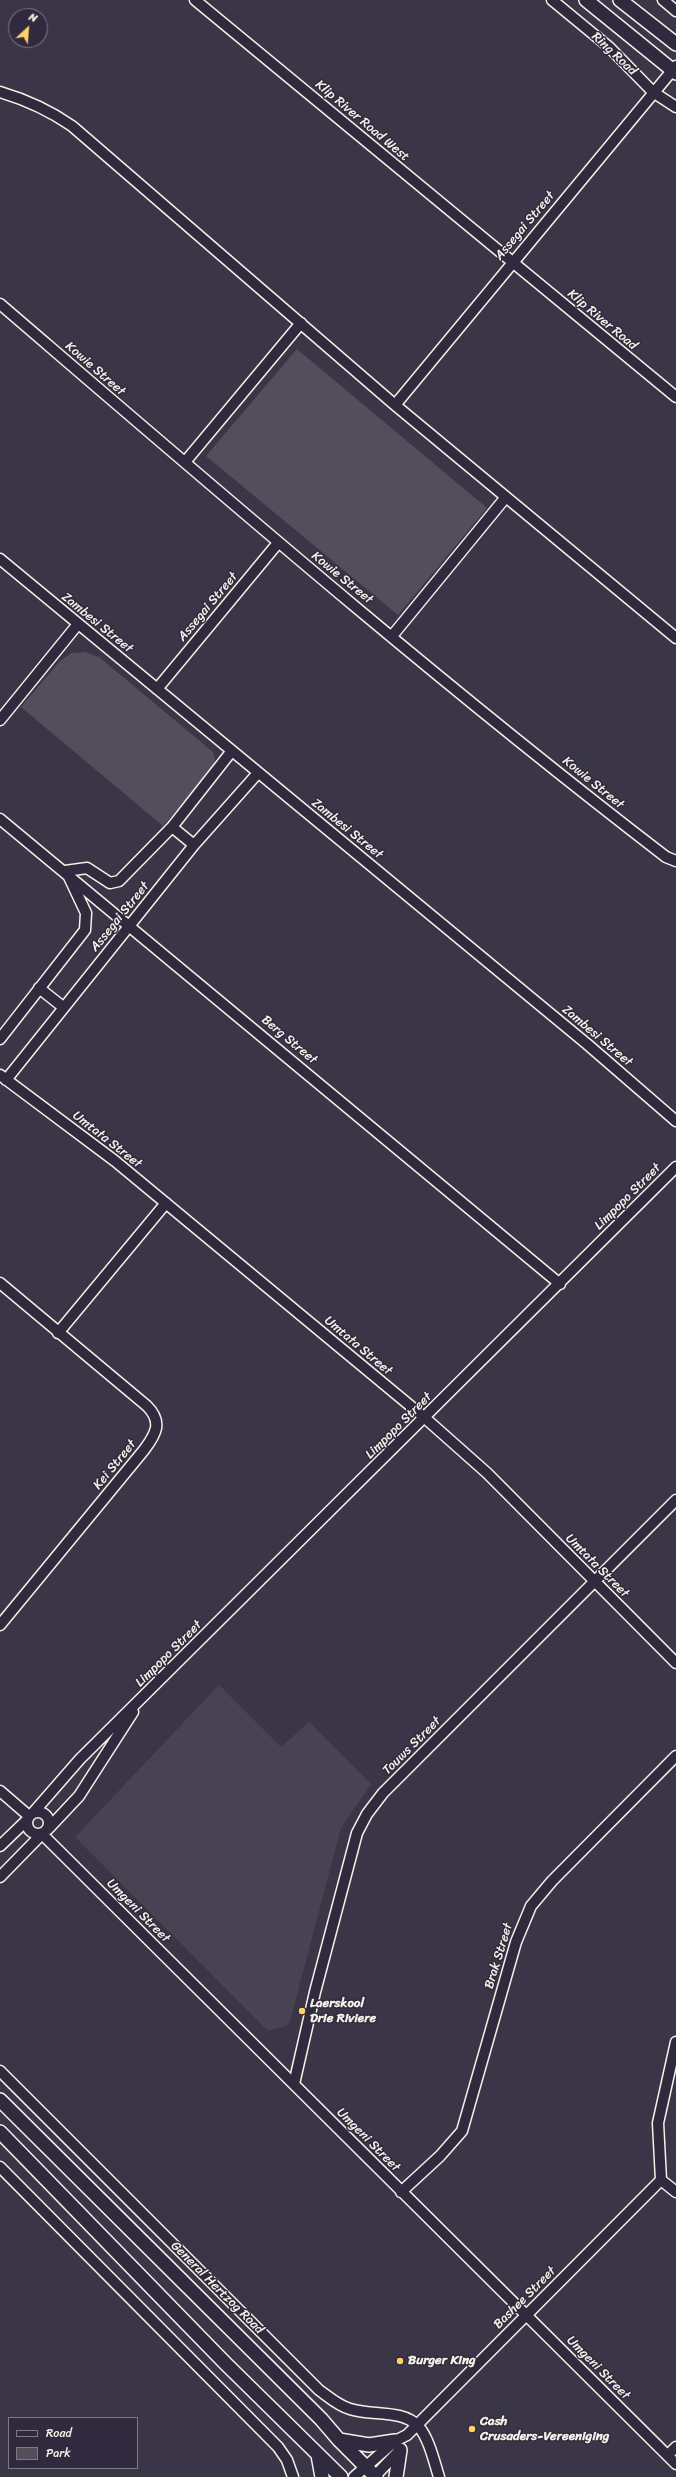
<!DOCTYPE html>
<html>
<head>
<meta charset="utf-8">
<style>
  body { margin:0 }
  #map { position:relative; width:676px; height:2477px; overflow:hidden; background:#3b3647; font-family:Sriracha,sans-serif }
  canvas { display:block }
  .legend { position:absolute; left:8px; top:2417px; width:130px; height:52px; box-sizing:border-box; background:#2f2a3d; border:1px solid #7e7a81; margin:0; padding:5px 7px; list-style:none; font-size:12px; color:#f4f1e8 }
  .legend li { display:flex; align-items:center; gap:8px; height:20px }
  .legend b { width:20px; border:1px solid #7e7a81 }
  .north { position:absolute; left:8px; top:8px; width:40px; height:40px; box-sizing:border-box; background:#2f2a3d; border:1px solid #7e7a81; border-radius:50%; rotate:26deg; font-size:11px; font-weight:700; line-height:16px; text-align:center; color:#f4f1e8 }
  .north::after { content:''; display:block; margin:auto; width:14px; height:18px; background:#ffd166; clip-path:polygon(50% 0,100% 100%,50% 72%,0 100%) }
</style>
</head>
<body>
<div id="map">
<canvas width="676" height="2477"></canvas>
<ul class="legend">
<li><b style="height:5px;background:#2f2a3d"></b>Road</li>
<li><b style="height:11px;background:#534e5c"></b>Park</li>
</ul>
<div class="north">N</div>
</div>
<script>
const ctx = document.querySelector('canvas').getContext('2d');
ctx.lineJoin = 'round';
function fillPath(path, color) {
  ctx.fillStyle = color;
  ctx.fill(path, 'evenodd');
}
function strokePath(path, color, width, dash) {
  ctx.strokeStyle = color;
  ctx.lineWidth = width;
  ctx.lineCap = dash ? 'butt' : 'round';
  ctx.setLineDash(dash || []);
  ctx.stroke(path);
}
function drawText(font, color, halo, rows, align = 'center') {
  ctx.font = font + ' Sriracha,sans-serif';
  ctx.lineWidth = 3;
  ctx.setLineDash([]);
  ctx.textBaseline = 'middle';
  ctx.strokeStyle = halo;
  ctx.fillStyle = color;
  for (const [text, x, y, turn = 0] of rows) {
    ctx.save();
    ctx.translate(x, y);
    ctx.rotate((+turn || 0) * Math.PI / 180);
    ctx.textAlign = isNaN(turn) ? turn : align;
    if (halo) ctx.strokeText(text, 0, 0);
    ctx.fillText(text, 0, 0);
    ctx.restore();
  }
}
const built = new Path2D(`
  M219 1685 281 1747 309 1722 371 1784 341 1828 289 2025 268 2031 75 1837Z`);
const green = new Path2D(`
  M297 349 487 508 398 615 206 456Z
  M85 652 99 657 213 752 215 759 213 767 163 826 21 707 60 661 71 653Z`);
const minor = new Path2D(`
  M195 0 676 397
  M552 0 609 47 653 92 676 107
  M663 0 676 11
  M0 92C27 100 49 110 72 126L395 405 676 638
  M0 304C219 492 437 681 666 857L676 861
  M395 405 676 66
  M185 462 301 323
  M0 559 587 1044 676 1121
  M392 636 506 497
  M157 689 278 543
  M0 720 78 624
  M0 819 560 1284
  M172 827 194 845
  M65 871 87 868 110 883 119 881 172 827 231 752
  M39 988 63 1007
  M0 1039 85 930 86 913 69 877
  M0 1075 115 1161 425 1418 487 1473 676 1663
  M6 1080 194 845 258 773
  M0 1283 147 1406C163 1422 156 1434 144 1450L0 1625
  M58 1333 166 1203
  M0 1791 29 1816
  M27 1823a11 11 0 1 1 22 0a11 11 0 1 1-22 0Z
  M32 1814 80 1759 676 1167
  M48 1829 79 1796 133 1712
  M0 1846 28 1819
  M0 1877 42 1834 676 2464
  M0 2071 319 2390C329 2397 337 2405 350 2409 370 2416 402 2409 418 2426 429 2438 434 2461 439 2477
  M294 2084 315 1992 357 1833 367 1814 383 1793 676 1500
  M0 2167 278 2447 287 2460 293 2477
  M661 2180 676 2192
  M401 2192 440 2156 462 2131 516 1942 531 1906 552 1881 676 1756
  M668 2455 676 2447
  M354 2477 395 2441 407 2435 661 2180 658 2123 676 2042
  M374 2477 401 2449`);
const major = new Path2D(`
  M586 0 676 73
  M620 0 676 44
  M0 2100 321 2419 339 2440 376 2477
  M0 2132 226 2364 341 2477
  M339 2440 369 2445 395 2441
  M318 2455 322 2477
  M396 2477 400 2450`);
const markers = [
  [302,2011,4,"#ffd166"],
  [400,2361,4,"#ffd166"],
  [472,2429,4,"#ffd166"]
];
const streetNames = [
  ["Ring Road",614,54,43],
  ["Klip River Road West",362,121,40],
  ["Assegai Street",525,226,-50],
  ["Klip River Road",602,320,40],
  ["Kowie Street",95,369,41],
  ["Kowie Street",342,578,39],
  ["Assegai Street",208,607,-50],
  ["Zambesi Street",97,623,39],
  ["Kowie Street",593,783,39],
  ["Zambesi Street",347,829,39],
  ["Assegai Street",120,917,-51],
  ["Zambesi Street",597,1036,40],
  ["Berg Street",289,1040,40],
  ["Umtata Street",107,1140,38],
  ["Limpopo Street",628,1197,-45],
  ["Umtata Street",358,1346,40],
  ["Limpopo Street",399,1426,-45],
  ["Kei Street",115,1465,-51],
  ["Umtata Street",597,1566,45],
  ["Limpopo Street",169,1654,-45],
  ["Touws Street",412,1746,-45],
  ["Umgeni Street",138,1911,45],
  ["Brak Street",499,1956,-73],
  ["Umgeni Street",368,2140,45],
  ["General Hertzog Road",217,2288,45],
  ["Bashee Street",525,2298,-45],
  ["Umgeni Street",598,2368,45]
];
const poiNames = [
  ["Laerskool",310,2004],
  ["Drie Riviere",310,2019],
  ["Burger King",408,2361],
  ["Cash",480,2422],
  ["Crusaders-Vereeniging",480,2437]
];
fillPath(built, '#484352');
fillPath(green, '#534e5c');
strokePath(minor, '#f4f1e8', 13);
strokePath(major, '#f4f1e8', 16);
strokePath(minor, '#2f2a3d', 10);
strokePath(major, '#2f2a3d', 13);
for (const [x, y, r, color] of markers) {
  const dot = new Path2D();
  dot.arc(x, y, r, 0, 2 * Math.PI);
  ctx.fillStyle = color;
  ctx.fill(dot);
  strokePath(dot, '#2f2a3d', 1.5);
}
drawText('13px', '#f4f1e8', '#2f2a3d', streetNames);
drawText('bold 13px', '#f4f1e8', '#2f2a3d', poiNames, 'left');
</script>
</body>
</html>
